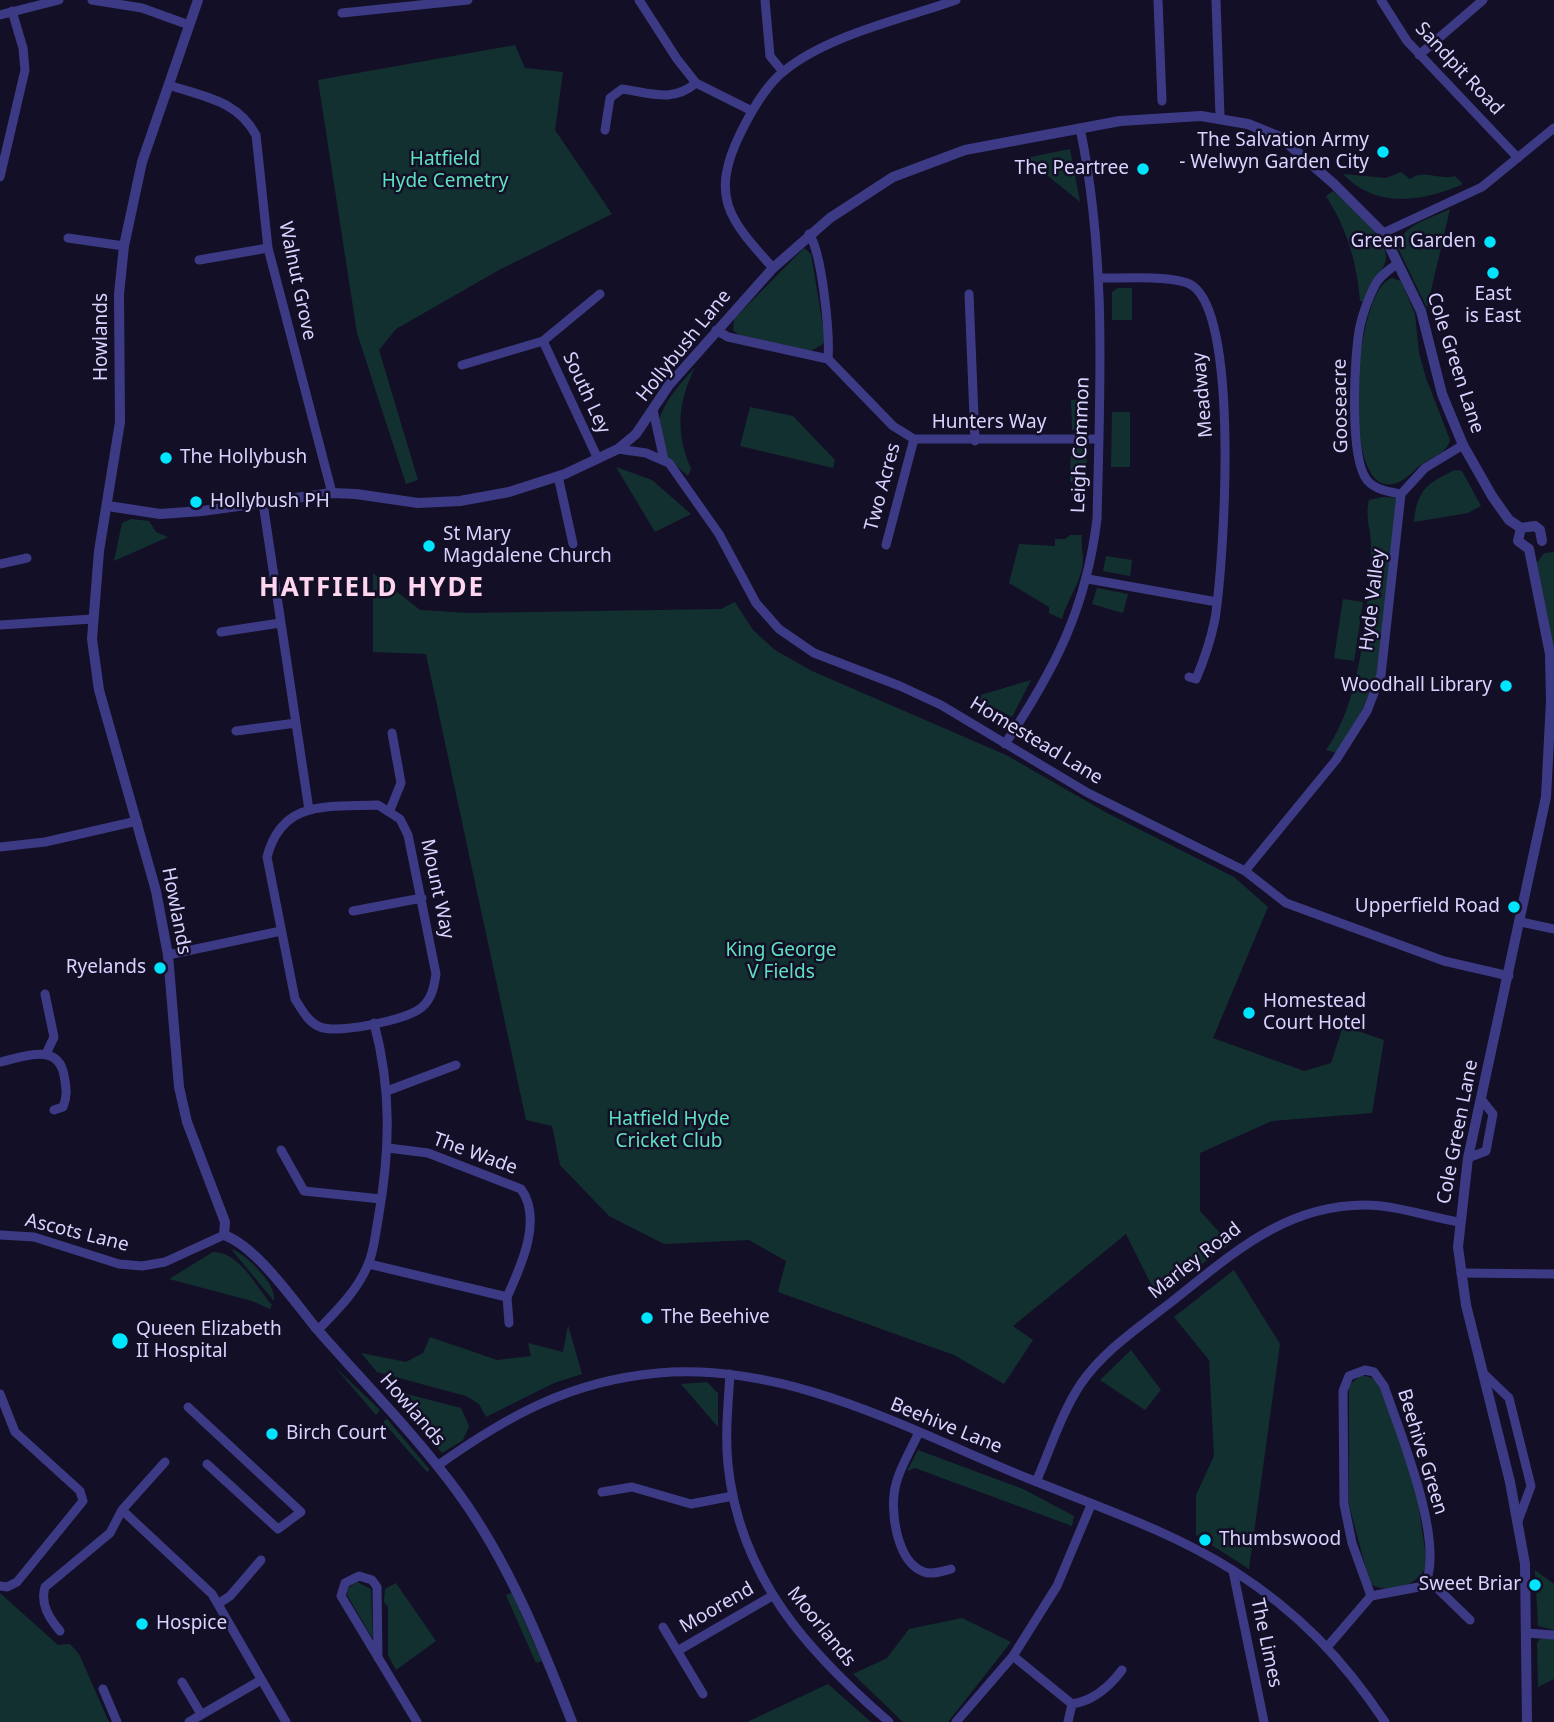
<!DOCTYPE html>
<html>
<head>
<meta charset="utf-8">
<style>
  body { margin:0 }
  canvas { display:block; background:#130f26 }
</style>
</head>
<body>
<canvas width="1554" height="1722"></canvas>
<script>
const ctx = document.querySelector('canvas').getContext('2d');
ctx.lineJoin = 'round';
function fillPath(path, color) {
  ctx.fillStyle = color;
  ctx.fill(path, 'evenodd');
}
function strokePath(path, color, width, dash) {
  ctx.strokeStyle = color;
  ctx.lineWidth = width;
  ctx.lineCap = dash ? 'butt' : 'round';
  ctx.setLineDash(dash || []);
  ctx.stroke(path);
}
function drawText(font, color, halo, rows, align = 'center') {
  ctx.font = font + ' "Noto Sans",sans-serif';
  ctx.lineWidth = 5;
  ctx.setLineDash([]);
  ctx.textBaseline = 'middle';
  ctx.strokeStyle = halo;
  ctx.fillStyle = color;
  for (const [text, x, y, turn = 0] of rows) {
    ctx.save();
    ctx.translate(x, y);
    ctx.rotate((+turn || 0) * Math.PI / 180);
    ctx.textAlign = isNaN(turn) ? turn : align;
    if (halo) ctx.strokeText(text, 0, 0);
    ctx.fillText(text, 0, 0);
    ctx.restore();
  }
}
const green = new Path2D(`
  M515 45 525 68 563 72 555 130 612 214 499 270 396 329 379 350 418 480 406 484 357 333 318 80Z
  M1070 149 1080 202 1026 158Z
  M1401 172 1410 179C1424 168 1440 181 1455 176L1463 184C1422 202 1376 209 1343 174L1386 178Z
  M1333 191C1347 204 1388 238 1386 258 1386 266 1369 291 1364 302L1360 301C1357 262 1347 229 1326 196Z
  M1450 209 1427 308 1398 248C1400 225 1432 218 1450 209Z
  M804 248 811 254 825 338 823 344 811 351 739 335 733 330 734 319Z
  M1392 278 1401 281 1415 314 1419 353 1426 378 1450 440C1446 456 1426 458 1415 470 1336 548 1349 289 1392 278Z
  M1118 288H1132V320H1112V292Z
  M695 367C678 403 675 431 691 469L688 476C681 469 668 461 663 454 645 420 675 390 695 367Z
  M1089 399 1087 428 1072 430 1071 400Z
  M750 407 793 416 835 460 833 468 740 446Z
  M1112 412H1130V467H1111Z
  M1071 448H1087L1086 483 1070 482Z
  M616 467 652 480 691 514 655 532Z
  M1455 470 1462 471 1481 506 1468 513 1414 522C1417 490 1427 483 1455 470Z
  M1383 497 1397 498 1377 674 1362 710 1337 753 1326 750C1362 700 1367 613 1371 553 1373 534 1364 518 1369 500Z
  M131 519 149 521 156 532 168 537 114 561 122 523Z
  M1070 535H1082C1081 544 1082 548 1083 557 1084 579 1067 599 1062 619L1049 613V607L1009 583 1019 544 1055 546V539H1065Z
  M1554 552V653L1536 564 1544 553Z
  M1106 556 1132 560 1130 576 1103 571Z
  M373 573 420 610 469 613 721 609 735 602 753 630 775 650 812 671 1006 755 1107 813 1234 877 1268 907 1213 1038 1304 1071 1331 1063 1343 1026 1384 1040 1372 1113 1272 1121 1200 1153V1211L1230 1244 1157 1296 1126 1234 1013 1326 1033 1340 1004 1384 954 1355 778 1292 786 1261 749 1240 664 1244 609 1216 560 1165 552 1126 526 1120 426 654 373 652Z
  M1097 588 1128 594 1123 613 1092 604Z
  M1343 599 1363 602 1354 661 1334 658Z
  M1031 680 1012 717 974 697Z
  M231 1249C246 1253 278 1286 274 1301Z
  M213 1252C240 1252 256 1287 272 1305L270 1309 252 1301 169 1279Z
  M1234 1270 1280 1344 1249 1569 1196 1535V1495L1214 1456 1209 1360 1174 1317Z
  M568 1325 582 1374 554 1383 486 1417 479 1404 466 1396 377 1372 361 1353 406 1362 423 1353 430 1337 497 1360 531 1356 528 1343 563 1352Z
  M1131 1350 1161 1390 1145 1410 1100 1380Z
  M334 1366 380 1410 376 1415Z
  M1362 1375 1375 1379 1382 1392 1416 1489 1427 1564C1419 1586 1390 1595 1370 1584L1349 1505V1385Z
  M707 1382 718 1393V1427L681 1384Z
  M391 1390 461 1408 469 1426 463 1440 442 1453Z
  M387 1419 430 1470 427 1472 383 1422Z
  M918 1450 1023 1489 1074 1516 1072 1526 915 1468 907 1471Z
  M1535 1570 1554 1584V1630L1538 1626Z
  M357 1582 371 1589 373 1639 347 1595 348 1588Z
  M396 1583 436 1641 396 1670 388 1655V1607L384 1602 385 1589Z
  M0 1593 58 1645 70 1644 79 1654 109 1722H0Z
  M512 1593 542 1661 536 1663 506 1595Z
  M962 1618 1011 1642 948 1722H903L853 1674 887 1658 909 1629Z
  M1540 1639H1554V1679L1538 1687 1537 1643Z
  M828 1684 871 1722H747Z`);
const minor = new Path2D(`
  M92 0 142 8 189 25
  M639 0 677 59 696 83 752 111
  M765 0 770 56 783 72
  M1158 0 1162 101
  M1216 0 1220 116
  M1381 0 1407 41 1518 158
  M342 13 468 0
  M0 15 59 0
  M1419 55 1483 0
  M169 85C204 97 237 100 256 135L268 248 332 493
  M605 130 610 98 622 89C651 93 672 103 696 83
  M0 177 25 70 23 48 12 11
  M1383 233 1482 187 1554 128
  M809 234C822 252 830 334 828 359
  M68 238 124 246
  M199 260 268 248
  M1398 263C1389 270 1380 275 1375 285 1369 297 1363 313 1360 326 1354 354 1349 458 1367 480 1375 490 1390 492 1401 494
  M773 268C729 219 709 197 741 132 751 112 765 86 784 71 828 35 902 19 956 0
  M1099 278C1121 279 1176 274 1193 286 1240 321 1224 561 1215 619 1211 639 1204 660 1196 679L1189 677
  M969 294 975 441
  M716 330 728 337 828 359 893 426 914 439H1099
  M543 341 598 459
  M462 365 543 341 600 294
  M653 410 664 460
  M618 449 646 453 669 463 719 534 756 603 779 629 814 653 900 686 941 705 1088 793 1245 871 1286 903 1444 961 1509 976
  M558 476 573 544
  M263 503 309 810
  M886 545 914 439
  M0 564 27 558
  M1088 579 1217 602
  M0 625 92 619
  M221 632 280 623
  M236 731 296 723
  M1005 744C1055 669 1086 609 1097 519 1100 389 1107 257 1080 128
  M378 805 400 819 408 835 436 974C434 987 432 999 421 1008 405 1020 339 1034 320 1027 308 1022 302 1010 295 999L267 857C282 799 328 807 378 805Z
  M390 810 401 783 392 733
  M0 847 45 842 137 821
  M1245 871 1336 760 1367 711 1381 675 1401 494 1425 468 1463 445
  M353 911 422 898
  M1521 922 1554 929
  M168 955 281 931
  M45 994 54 1037 46 1054
  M0 1062C23 1057 58 1042 64 1075 66 1087 68 1095 63 1107L54 1110
  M387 1091 456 1065
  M281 1150 304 1191 381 1199
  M1468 1158 1486 1151 1493 1114 1481 1099
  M0 1235 34 1237 119 1264 142 1266 165 1262 224 1235
  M369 1264 507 1297C521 1266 543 1219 521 1189L428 1153 388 1148
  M1461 1273 1554 1274
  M507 1297 509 1323
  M318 1330C337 1310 356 1292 367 1267 374 1253 375 1235 378 1220 390 1152 392 1090 374 1023
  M730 1374C728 1405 725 1435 728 1465 740 1578 808 1652 889 1722
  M1485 1375 1509 1398 1531 1486 1518 1521
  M0 1394 15 1432 80 1491 83 1501 17 1582 7 1587 0 1586
  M188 1407 301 1512 278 1529 207 1464
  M918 1434C911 1450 900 1467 896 1484 889 1508 896 1562 924 1572 932 1575 943 1571 951 1569
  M437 1466C507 1416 570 1381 658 1373 789 1362 909 1430 1027 1478 1096 1506 1171 1531 1234 1571 1298 1612 1343 1659 1385 1722
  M1036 1482C1050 1450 1061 1414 1080 1385 1103 1351 1138 1328 1170 1303 1230 1256 1283 1205 1365 1205 1395 1205 1429 1217 1459 1222
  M602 1492 632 1487 691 1504 733 1496
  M122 1510 165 1462
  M1233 1571 1264 1722
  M1424 1586H1435L1470 1620
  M218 1604 230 1596 261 1560
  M663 1627 703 1694
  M60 1631C49 1618 40 1604 45 1587L110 1533 122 1510 212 1594 286 1722
  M1526 1633 1554 1635
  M1328 1646 1371 1596 1424 1586C1447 1545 1399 1430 1384 1386L1374 1372 1365 1370 1349 1376 1343 1391 1344 1504 1352 1543 1371 1596
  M679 1650 772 1596
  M1013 1656 1072 1704
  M378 1658 377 1587 372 1580 359 1576 345 1583 341 1596 417 1722
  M182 1682 201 1714
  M103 1689 117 1722
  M189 1722 261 1680
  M956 1722 1013 1656 1057 1586 1091 1505
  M1068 1722 1072 1704C1093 1701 1110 1686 1122 1670`);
const tertiary = new Path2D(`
  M198 0 142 162 124 246 119 294 120 422 99 551 92 639 99 690 156 891 168 955 179 1087 187 1122 225 1222 224 1235C257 1247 293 1300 316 1328 364 1383 416 1435 459 1494 509 1563 541 1643 572 1722
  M108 506 160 514 202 511 332 493 356 494 418 503 460 501 509 492 565 474 618 449 636 434 669 385 773 268 830 218 893 177 965 150 1120 121 1201 116 1248 124 1280 137 1334 184 1383 233 1421 311 1442 394 1463 445 1492 496 1509 520 1521 528
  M1521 528 1535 526 1540 530 1542 541
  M1521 528 1518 541 1529 549
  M1527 1722 1525 1564 1510 1482 1466 1305 1458 1247 1468 1158 1546 797 1551 701 1550 654 1529 549`);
const markers = [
  [1383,152,7,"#00e5ff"],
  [1143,169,7,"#00e5ff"],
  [1490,242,7,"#00e5ff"],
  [1493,273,7,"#00e5ff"],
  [166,458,7,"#00e5ff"],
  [196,502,7,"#00e5ff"],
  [429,546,7,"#00e5ff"],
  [1506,686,7,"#00e5ff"],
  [1514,907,7,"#00e5ff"],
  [160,968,7,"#00e5ff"],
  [1249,1013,7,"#00e5ff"],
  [647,1318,7,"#00e5ff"],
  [120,1341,9,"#00e5ff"],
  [272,1434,7,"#00e5ff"],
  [1205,1540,7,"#00e5ff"],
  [1535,1585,7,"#00e5ff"],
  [142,1624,7,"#00e5ff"]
];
const streetNames = [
  ["Sandpit Road",1459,69,47],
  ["Walnut Grove",297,281,78],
  ["Howlands",102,337,-90],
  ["Hollybush Lane",684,346,-51],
  ["Cole Green Lane",1455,363,72],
  ["South Ley",586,393,65],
  ["Meadway",1203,395,-95],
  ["Gooseacre",1341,406,-91],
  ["Hunters Way",989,423],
  ["Leigh Common",1081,445,-88],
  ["Two Acres",883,487,-75],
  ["Hyde Valley",1373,600,-83],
  ["Homestead Lane",1036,741,31],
  ["Mount Way",437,889,78],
  ["Howlands",176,911,79],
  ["Cole Green Lane",1458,1132,-79],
  ["The Wade",475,1154,20],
  ["Ascots Lane",77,1233,14],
  ["Marley Road",1195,1261,-38],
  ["Howlands",412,1410,49],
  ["Beehive Lane",946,1426,22],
  ["Beehive Green",1422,1452,73],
  ["Moorend",717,1608,-30],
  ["Moorlands",821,1627,51],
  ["The Limes",1266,1643,78]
];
const poiNames = [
  ["The Salvation Army",1369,141,"right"],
  ["- Welwyn Garden City",1369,163,"right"],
  ["The Peartree",1129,169,"right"],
  ["Green Garden",1476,242,"right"],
  ["East",1493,295,"center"],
  ["is East",1493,317,"center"],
  ["The Hollybush",180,458],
  ["Hollybush PH",210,502],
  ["St Mary",443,535],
  ["Magdalene Church",443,557],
  ["Woodhall Library",1492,686,"right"],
  ["Upperfield Road",1500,907,"right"],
  ["Ryelands",146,968,"right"],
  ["Homestead",1263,1002],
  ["Court Hotel",1263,1024],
  ["The Beehive",661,1318],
  ["Queen Elizabeth",136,1330],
  ["II Hospital",136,1352],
  ["Birch Court",286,1434],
  ["Thumbswood",1219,1540],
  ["Sweet Briar",1521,1585,"right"],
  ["Hospice",156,1624]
];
const parkNames = [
  ["Hatfield",445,160],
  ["Hyde Cemetry",445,182],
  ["King George",781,951],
  ["V Fields",781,973],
  ["Hatfield Hyde",669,1120],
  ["Cricket Club",669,1142]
];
const districtNames = [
  ["HATFIELD HYDE",372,589]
];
fillPath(green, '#12302f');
strokePath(minor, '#3d3a85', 9);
strokePath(tertiary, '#3d3a85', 10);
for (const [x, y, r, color] of markers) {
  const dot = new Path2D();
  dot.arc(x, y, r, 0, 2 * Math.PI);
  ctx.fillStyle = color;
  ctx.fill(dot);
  strokePath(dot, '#130f26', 2.5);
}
drawText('19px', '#d9d4ff', '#130f26', streetNames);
drawText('19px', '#d9d4ff', '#130f26', poiNames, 'left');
drawText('19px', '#5fe0c0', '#130f26', parkNames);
ctx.letterSpacing = '2px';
drawText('bold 26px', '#ffd6f0', '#130f26', districtNames);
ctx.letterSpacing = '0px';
</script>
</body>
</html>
